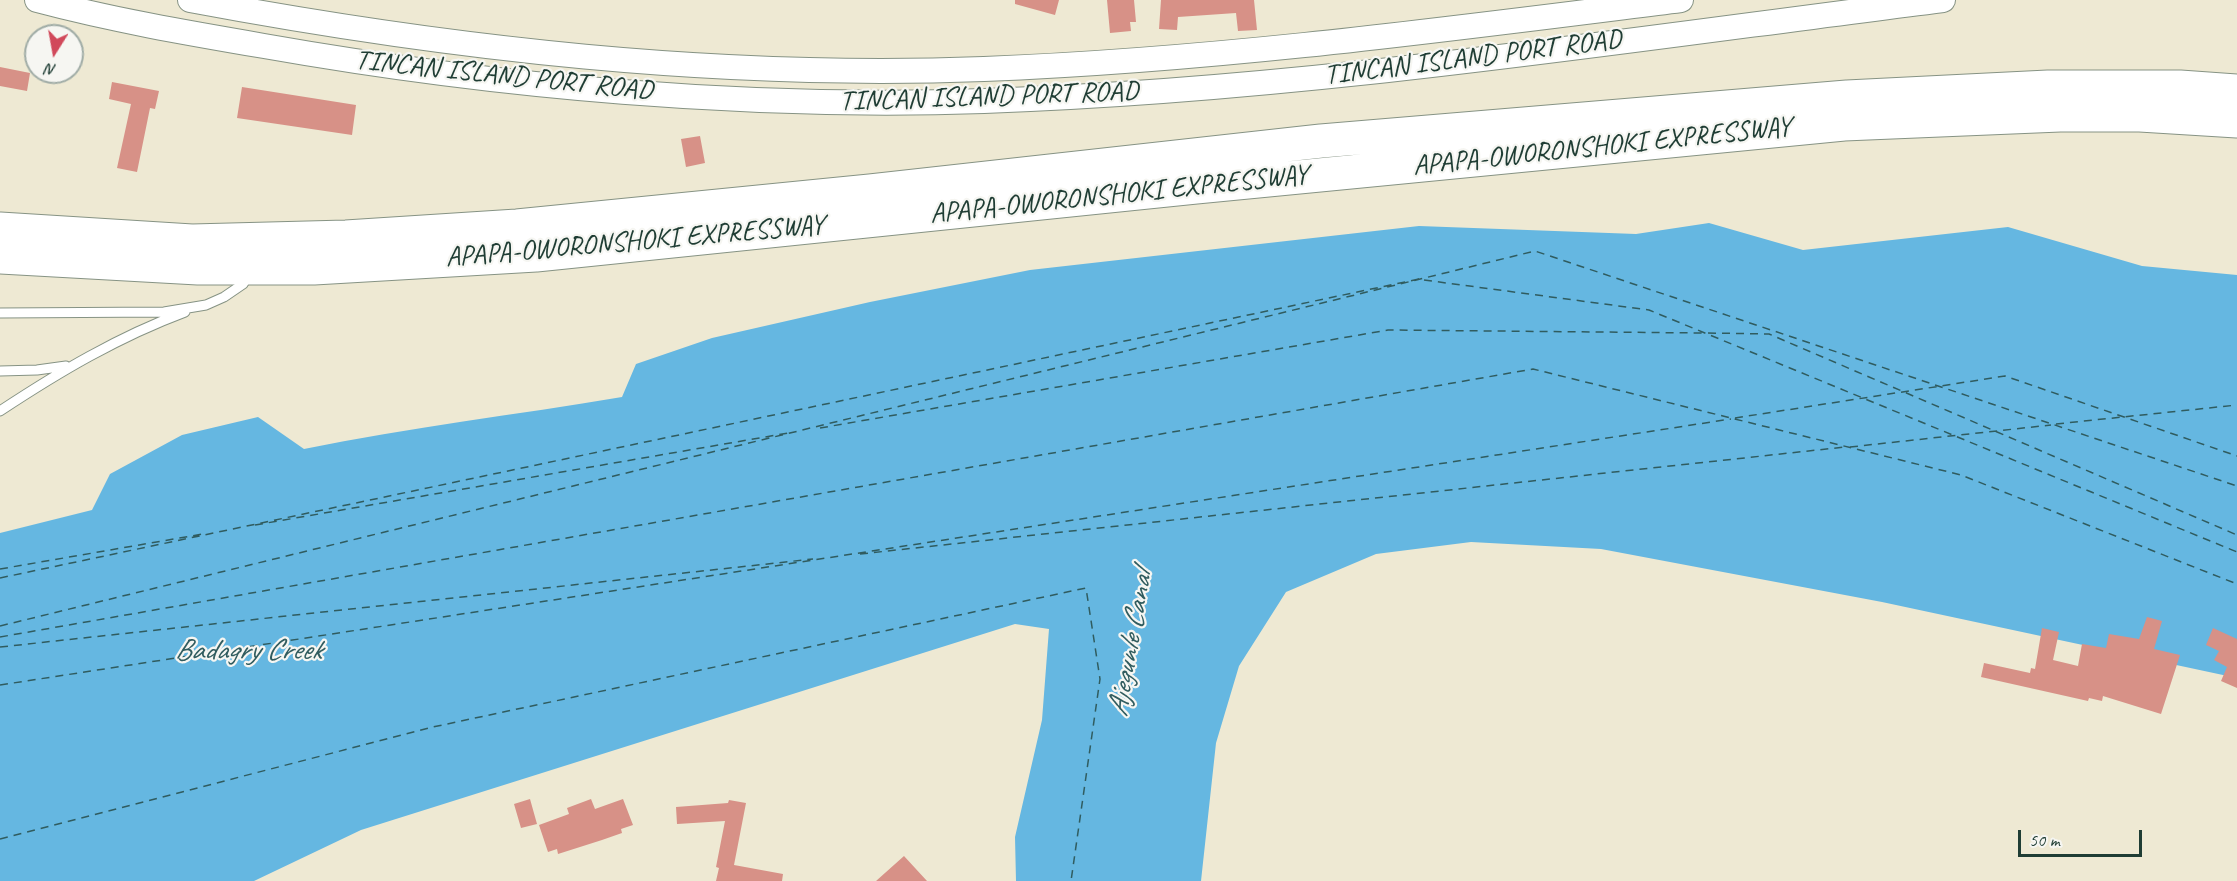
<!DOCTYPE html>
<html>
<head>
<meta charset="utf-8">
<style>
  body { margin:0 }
  #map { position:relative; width:2237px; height:881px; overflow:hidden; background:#eee9d3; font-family:Caveat,sans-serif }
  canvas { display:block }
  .north { position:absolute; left:24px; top:24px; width:60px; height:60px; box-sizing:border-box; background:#f6f6f2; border:2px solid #a0aca6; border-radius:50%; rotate:191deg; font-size:16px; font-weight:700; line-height:24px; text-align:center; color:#1f3d34 }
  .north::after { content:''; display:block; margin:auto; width:21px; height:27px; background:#d1495b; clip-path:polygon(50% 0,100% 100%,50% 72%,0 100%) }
  .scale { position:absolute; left:2018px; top:830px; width:124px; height:27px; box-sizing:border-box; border:3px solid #1f3d34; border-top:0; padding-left:8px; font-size:18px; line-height:21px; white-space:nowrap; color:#1f3d34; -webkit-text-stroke:4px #f6f6f2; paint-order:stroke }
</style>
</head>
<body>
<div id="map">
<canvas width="2237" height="881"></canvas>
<div class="north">N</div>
<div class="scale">50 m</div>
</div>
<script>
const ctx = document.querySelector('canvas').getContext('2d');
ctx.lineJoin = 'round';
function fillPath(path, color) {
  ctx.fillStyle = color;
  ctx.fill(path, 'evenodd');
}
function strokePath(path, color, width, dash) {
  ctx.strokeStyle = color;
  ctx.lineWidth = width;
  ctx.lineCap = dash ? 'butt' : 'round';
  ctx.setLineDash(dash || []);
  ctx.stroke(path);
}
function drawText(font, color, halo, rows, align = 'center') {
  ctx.font = font + ' Caveat,sans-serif';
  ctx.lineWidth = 4.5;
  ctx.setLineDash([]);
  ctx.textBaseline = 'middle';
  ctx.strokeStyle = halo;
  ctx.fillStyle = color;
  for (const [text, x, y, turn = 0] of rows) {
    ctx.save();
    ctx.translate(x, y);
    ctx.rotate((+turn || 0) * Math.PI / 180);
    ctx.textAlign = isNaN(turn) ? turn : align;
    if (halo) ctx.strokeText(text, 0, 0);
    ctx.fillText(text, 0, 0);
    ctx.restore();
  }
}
const water = new Path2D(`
  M1709 223 1803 250 2008 227 2142 266 2237 275V678L1882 602 1601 549 1471 542 1376 554 1286 592 1239 666 1216 743 1201 881H1016L1015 837 1042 720 1049 629 1015 624 361 830 254 881H0V533L92 510 110 474 182 435 258 417 304 449C410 427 516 415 622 397L636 364 712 338 870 302 1030 270 1419 226 1636 234Z`);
const ferry = new Path2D(`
  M1424 280 1649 310 2237 552
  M1708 333 1769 334 2237 535
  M1735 418 2005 376 2237 456
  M2056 424 2237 405
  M820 428 1388 330 1704 333
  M1850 447 2051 425
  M255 525 788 433
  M860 554 1845 447
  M0 569 203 534
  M0 578 1419 279
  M0 626 1535 251 2237 486
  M0 637 1533 369 1961 475 2237 584
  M0 647 813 559
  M0 685 1731 419
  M0 839 433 727 1086 588 1100 679 1071 881`);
const building = new Path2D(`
  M1015 0H1059L1055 15 1015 4Z
  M1107 0H1134L1136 22H1130L1131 31 1110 33Z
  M1161 0H1254L1257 30 1238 31 1236 13 1178 17 1177 30 1159 29Z
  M0 67 30 73 27 91 0 86Z
  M112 82 159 91 155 109 150 108 137 172 117 168 131 104 109 99Z
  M242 87 356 105 352 135 237 118Z
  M700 136 705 163 686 167 681 139Z
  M2147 617 2162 621 2154 649 2180 655 2161 714 2103 696 2102 701 2089 698 2088 701 1981 677 1984 663 2030 673 2031 668 2035 669 2042 628 2059 632 2053 660 2078 666 2082 644 2106 648 2109 634 2139 639Z
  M2213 628 2237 639V688L2221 681 2227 667 2214 660 2219 651 2206 645Z
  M530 799 537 824 521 828 514 804Z
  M591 799 595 809 623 799 633 825 621 829 622 833 602 840 558 854 557 849 548 852 539 825 569 814 567 808Z
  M729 800 746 803 734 865 783 874 782 881H716L719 868 716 867 725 821 677 824 676 807 728 803Z
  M904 856 927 881H876Z`);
const service = new Path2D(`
  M0 313 164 312 206 305 224 297 243 284 248 276
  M0 371 37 370 66 366
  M0 411C59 372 118 337 185 312`);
const tertiary = new Path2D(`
  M37 0C112 20 188 33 264 46 496 87 749 109 984 101 1305 90 1625 40 1943 0
  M190 0C451 49 718 79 984 69 1217 60 1449 29 1681 0`);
const motorway = new Path2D(`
  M0 229 192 241 346 237 517 226 870 191 1321 141 1847 97 2048 87H2180L2237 91
  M0 257 198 268H314L536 255 1196 187 1844 124 2060 115H2140L2237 121`);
const streetNames = [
  ["TINCAN ISLAND PORT ROAD",1473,58,-7],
  ["TINCAN ISLAND PORT ROAD",504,76,6],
  ["TINCAN ISLAND PORT ROAD",989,97,-2],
  ["APAPA-OWORONSHOKI EXPRESSWAY",1602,147,-6],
  ["APAPA-OWORONSHOKI EXPRESSWAY",1119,195,-6],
  ["APAPA-OWORONSHOKI EXPRESSWAY",635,242,-5]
];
const waterNames = [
  ["Ajegunle Canal",1131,644,-80],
  ["Badagry Creek",248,651]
];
fillPath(water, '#65b7e1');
strokePath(ferry, '#305c5f', 1.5, [8, 6]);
fillPath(building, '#d79187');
strokePath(service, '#869384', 11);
strokePath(tertiary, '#869384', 26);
strokePath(motorway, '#869384', 35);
strokePath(service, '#fff', 9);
strokePath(tertiary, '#fff', 24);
strokePath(motorway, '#fff', 33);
drawText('28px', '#1f3d34', '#f6f6f2', streetNames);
drawText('italic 30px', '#305c5f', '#f6f6f2', waterNames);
</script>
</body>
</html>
